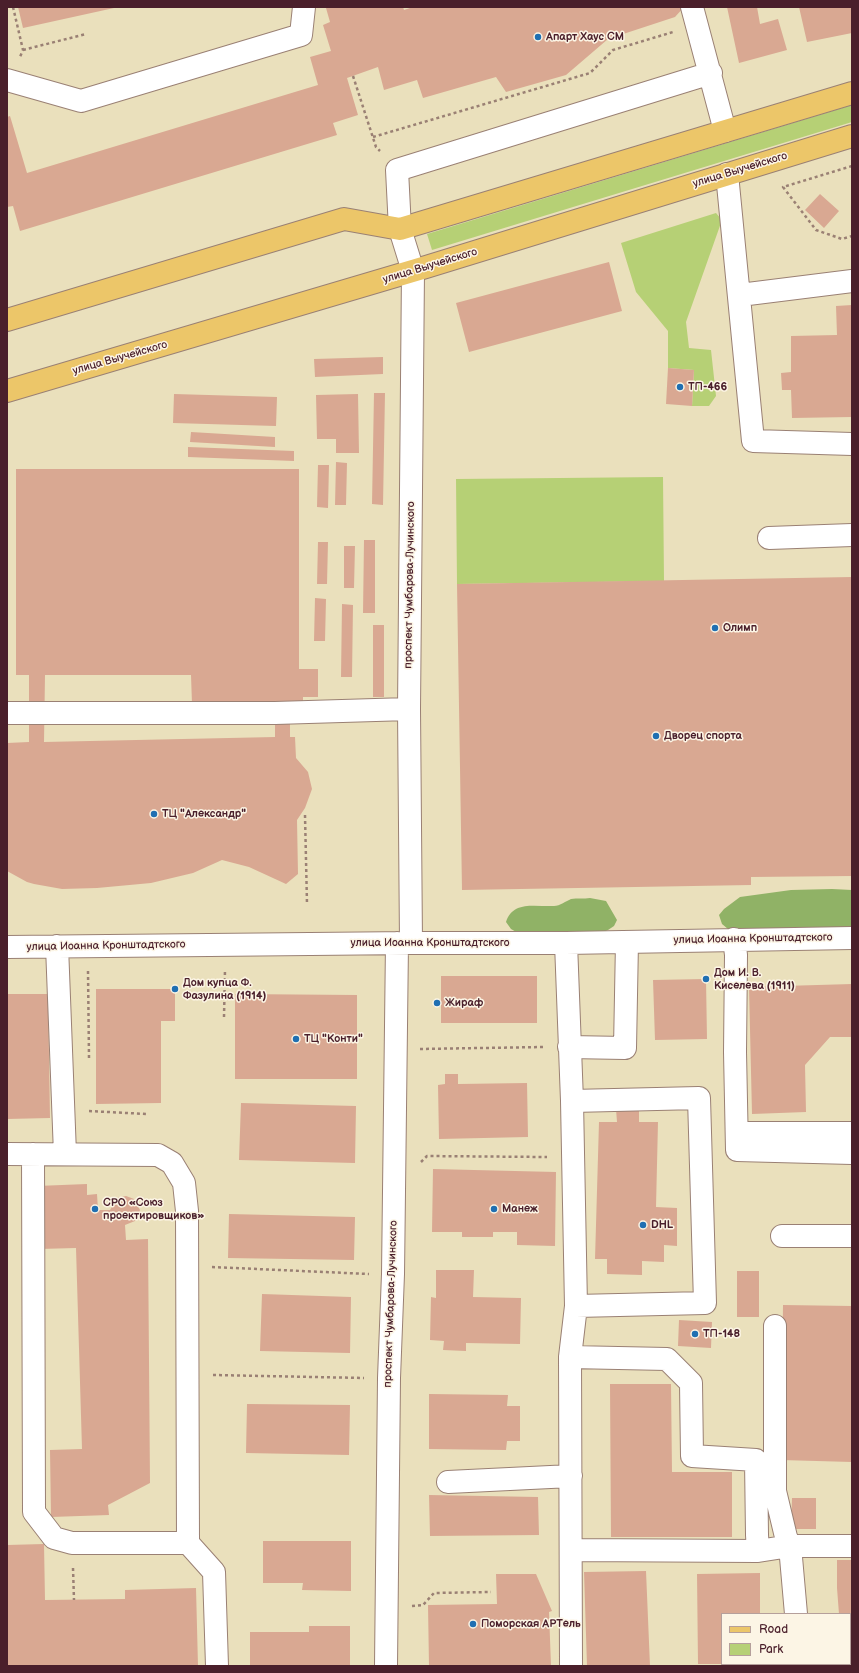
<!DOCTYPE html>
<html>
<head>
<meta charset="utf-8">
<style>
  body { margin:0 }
  #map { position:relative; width:859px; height:1673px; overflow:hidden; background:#eae0bc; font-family:"Balsamiq Sans",sans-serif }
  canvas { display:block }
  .frame { position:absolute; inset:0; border:8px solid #4a1f2b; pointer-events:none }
  .legend { position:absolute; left:721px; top:1613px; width:130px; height:52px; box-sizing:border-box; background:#fcf5e5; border:1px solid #b59f9b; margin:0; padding:5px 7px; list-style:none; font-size:12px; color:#4a1f2b }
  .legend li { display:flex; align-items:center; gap:8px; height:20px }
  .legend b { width:20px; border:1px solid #b59f9b }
</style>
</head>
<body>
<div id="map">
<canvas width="859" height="1673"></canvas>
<div class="frame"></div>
<ul class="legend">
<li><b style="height:5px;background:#ecc669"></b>Road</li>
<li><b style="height:11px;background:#b6d075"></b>Park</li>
</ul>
</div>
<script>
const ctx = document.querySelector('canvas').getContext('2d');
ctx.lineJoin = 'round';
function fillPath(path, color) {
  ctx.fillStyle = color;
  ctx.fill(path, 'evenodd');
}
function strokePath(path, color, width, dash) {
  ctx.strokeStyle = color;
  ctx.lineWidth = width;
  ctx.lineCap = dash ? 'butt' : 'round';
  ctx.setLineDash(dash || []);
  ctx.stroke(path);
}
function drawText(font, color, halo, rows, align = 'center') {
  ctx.font = font + ' "Balsamiq Sans",sans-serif';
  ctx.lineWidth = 3;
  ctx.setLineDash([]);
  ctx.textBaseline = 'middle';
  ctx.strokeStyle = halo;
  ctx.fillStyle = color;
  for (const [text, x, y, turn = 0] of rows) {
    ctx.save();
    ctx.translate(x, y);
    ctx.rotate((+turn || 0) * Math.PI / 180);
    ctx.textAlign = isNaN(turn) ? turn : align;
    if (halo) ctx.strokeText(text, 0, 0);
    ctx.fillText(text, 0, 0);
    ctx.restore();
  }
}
const green = new Path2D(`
  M852 105V122L432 250 427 234Z
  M716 213 722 220 686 322 689 348 711 350 716 396 709 406H692L694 370 668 368V331L636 292 621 243Z
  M663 477 664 581 457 584 456 479Z`);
const forest = new Path2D(`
  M832 889 852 890V927L752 933 728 929 722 924 719 915 724 909 740 897 791 890Z
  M590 898 606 901 617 920 614 926 608 930 594 936 518 933 511 929 506 922C513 900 536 907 554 906 560 906 566 901 571 899 577 898 584 899 590 898Z`);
const building = new Path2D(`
  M18 7H114V8L23 28Z
  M329 7H403L404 10 413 7H684L675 17 608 39 566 75 506 92 496 77 423 98 417 80 384 90 378 67 347 78 358 115 333 123 337 135 20 231 13 206 7 207V117L10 116 27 173 318 85 310 57 331 51 323 25 330 22 326 8Z
  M727 7H757L760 24 778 19 787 50 739 63Z
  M799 7H852V33L807 42Z
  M820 194 839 211 824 228 805 210Z
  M609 262 622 311 469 352 456 303Z
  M852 305V417L792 418 791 390H782L781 373 791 372V336L837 335 836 306Z
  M383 357V374L315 377 314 359Z
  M668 368 694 370 692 406 666 404Z
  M374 393H385L383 505 372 504Z
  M174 394 277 397 276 426 173 423Z
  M358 394 359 453H336V439H317L316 395Z
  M191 432 275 437V447L190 442Z
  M188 447 294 451V461L188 457Z
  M336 462 347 463 346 505H335Z
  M318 465H329L328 508 317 507Z
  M16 469H299V669H318V697H303V704H290V737H295L296 758 308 772 312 789 305 808 297 820 298 874 286 884 249 867 222 860 193 873 151 883 97 888 62 889 34 884 27 882 7 871V743L29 742V675H16ZM45 675H191L192 704H275V737L44 742Z
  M364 540H375V613H363Z
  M318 542H328L327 584H317Z
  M344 546H355L354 588H344Z
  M852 577V876L751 877V885L462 890 457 584Z
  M315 598 326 599 325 641H314Z
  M342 604 353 605 352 677H341Z
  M373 625H384V697H373Z
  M441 976H537V1023H441Z
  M706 979 707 1039 655 1040 653 980Z
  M852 984V1037H830L805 1065 806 1112 752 1114 749 987Z
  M96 989H175V1021H161V1103L96 1104Z
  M7 994H48L50 1118 7 1119Z
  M235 994 357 995V1079H235Z
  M445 1074H458V1084L527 1083 528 1137 439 1139 438 1085 445 1084Z
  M241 1103 356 1106 355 1163 239 1160Z
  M616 1109 639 1110V1122H658L656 1207 677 1208V1246L664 1245V1262L642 1261V1275L607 1274V1259H595L599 1122H617Z
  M433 1169 556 1172 555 1246 517 1245V1232H493V1237H462V1232H432Z
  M87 1184V1195L97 1194 98 1210H110L117 1198 126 1196 134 1199 140 1210 135 1221 125 1225 126 1240 148 1239 150 1483 108 1505 109 1515 51 1517 50 1450 82 1449 76 1248 39 1249 37 1186Z
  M229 1214 355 1217 354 1260 228 1258Z
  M436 1270H474L473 1297 521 1298 520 1344 466 1343V1351L443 1350 444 1341 430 1340 431 1297 436 1298Z
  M737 1271H759V1317H737Z
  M262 1294 351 1297 350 1353 260 1351Z
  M783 1305 852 1306V1462L781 1460Z
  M679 1320 712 1322 711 1348 678 1346Z
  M610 1384H671L672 1472H732V1537H611Z
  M429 1394 508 1395 507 1406H520V1441H507L506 1450 429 1449Z
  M247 1404 350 1405 349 1455 246 1453Z
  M429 1495 538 1497 539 1535 430 1536Z
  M792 1498H816V1529H791Z
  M263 1541H351V1591L302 1590 303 1583H263Z
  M44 1544 45 1600 125 1599V1590L196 1588 198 1666H7V1545Z
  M837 1560H852V1624H850V1614H839L837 1588Z
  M646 1571 650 1666H587L584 1572Z
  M760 1573V1614H722V1664H698L697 1574Z
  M496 1574H536L552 1611 549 1612 551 1666H429L428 1605 497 1604Z
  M309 1626H350V1666H250V1632H309Z`);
const path = new Path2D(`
  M13 7 23 50 20 57
  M23 50 86 34
  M353 76 376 147 380 151
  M373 137 590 73 613 50 673 32
  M852 166 783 187 816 230 842 239 852 236
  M305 815 307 904
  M88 971 89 1058
  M224 1017 225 970
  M420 1049 543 1047
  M89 1111 146 1114
  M421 1162 427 1156 547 1157
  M212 1267 369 1274
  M213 1375 364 1378
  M73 1568 74 1600
  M412 1606 423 1605 434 1593 491 1592`);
const minor = new Path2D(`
  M692 7 725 131
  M7 80 81 101 301 35 304 7
  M727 174 753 441 852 444
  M740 295 852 281
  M769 538 852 535
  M7 713H275L409 709
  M734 939 736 955 735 1052 737 1150 852 1153
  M411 943 409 709 413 271 400 229 397 170 711 73
  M566 943 572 1101 576 1306 705 1303 699 1098 572 1101
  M57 946 65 1154
  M7 947 411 943H566L852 938
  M569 1047 625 1048 627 942
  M737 1133H852
  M7 1154 158 1155 172 1163 184 1183 187 1211 188 1543H72L54 1538 34 1512 33 1154
  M782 1236H852
  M570 1357 667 1359 691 1383 692 1456 756 1460 757 1535 758 1551 790 1546 786 1537 775 1491V1326
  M448 1482 571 1476
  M188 1543 214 1572 217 1666
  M571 1550 758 1551
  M796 1614 790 1546H852
  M801 1664V1666
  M386 1666 389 1378 393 1274 397 943
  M571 1666 570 1357 576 1306`);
const major = new Path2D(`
  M7 320 344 219 400 229 852 93
  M7 391 426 267 852 136`);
const markers = [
  [538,37,4,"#1f6fb2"],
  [680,387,4,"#1f6fb2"],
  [715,628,4,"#1f6fb2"],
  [656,736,4,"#1f6fb2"],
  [154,814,4,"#1f6fb2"],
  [706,979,4,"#1f6fb2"],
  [175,989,4,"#1f6fb2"],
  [437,1003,4,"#1f6fb2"],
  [296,1039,4,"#1f6fb2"],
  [95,1209,4,"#1f6fb2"],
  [494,1209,4,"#1f6fb2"],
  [643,1225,4,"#1f6fb2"],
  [695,1334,4,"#1f6fb2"],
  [473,1624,4,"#1f6fb2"]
];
const poiNames = [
  ["Апарт Хаус СМ",546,37],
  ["ТП-466",688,387],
  ["Олимп",723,628],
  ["Дворец спорта",664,736],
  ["ТЦ \"Александр\"",162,814],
  ["Дом И. В.",714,973],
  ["Киселева (1911)",714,986],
  ["Дом купца Ф.",183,983],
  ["Фазулина (1914)",183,996],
  ["Жираф",445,1003],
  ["ТЦ \"Конти\"",304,1039],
  ["СРО «Союз",103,1203],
  ["проектировщиков»",103,1216],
  ["Манеж",502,1209],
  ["DHL",651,1225],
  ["ТП-148",703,1334],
  ["Поморская АРТель",481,1624]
];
const streetNames = [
  ["улица Выучейского",740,170,-17],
  ["улица Выучейского",430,266,-17],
  ["улица Выучейского",120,358,-16],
  ["проспект Чумбарова-Лучинского",410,585,-89],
  ["улица Иоанна Кронштадтского",753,939,-1],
  ["улица Иоанна Кронштадтского",430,943],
  ["улица Иоанна Кронштадтского",106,946,-1],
  ["проспект Чумбарова-Лучинского",391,1304,-88]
];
fillPath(green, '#b6d075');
fillPath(forest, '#90b266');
fillPath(building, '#d9a892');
strokePath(minor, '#9a8074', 24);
strokePath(major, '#9a8074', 24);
strokePath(path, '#9a8074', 2.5, [3, 3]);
strokePath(minor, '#fff', 22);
strokePath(major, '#ecc669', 22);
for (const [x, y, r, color] of markers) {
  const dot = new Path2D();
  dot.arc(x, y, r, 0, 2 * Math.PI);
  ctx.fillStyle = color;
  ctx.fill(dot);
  strokePath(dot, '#fcf5e5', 1.5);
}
drawText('bold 11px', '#4a1f2b', '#fcf5e5', poiNames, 'left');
drawText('11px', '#4a1f2b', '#fcf5e5', streetNames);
</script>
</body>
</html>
